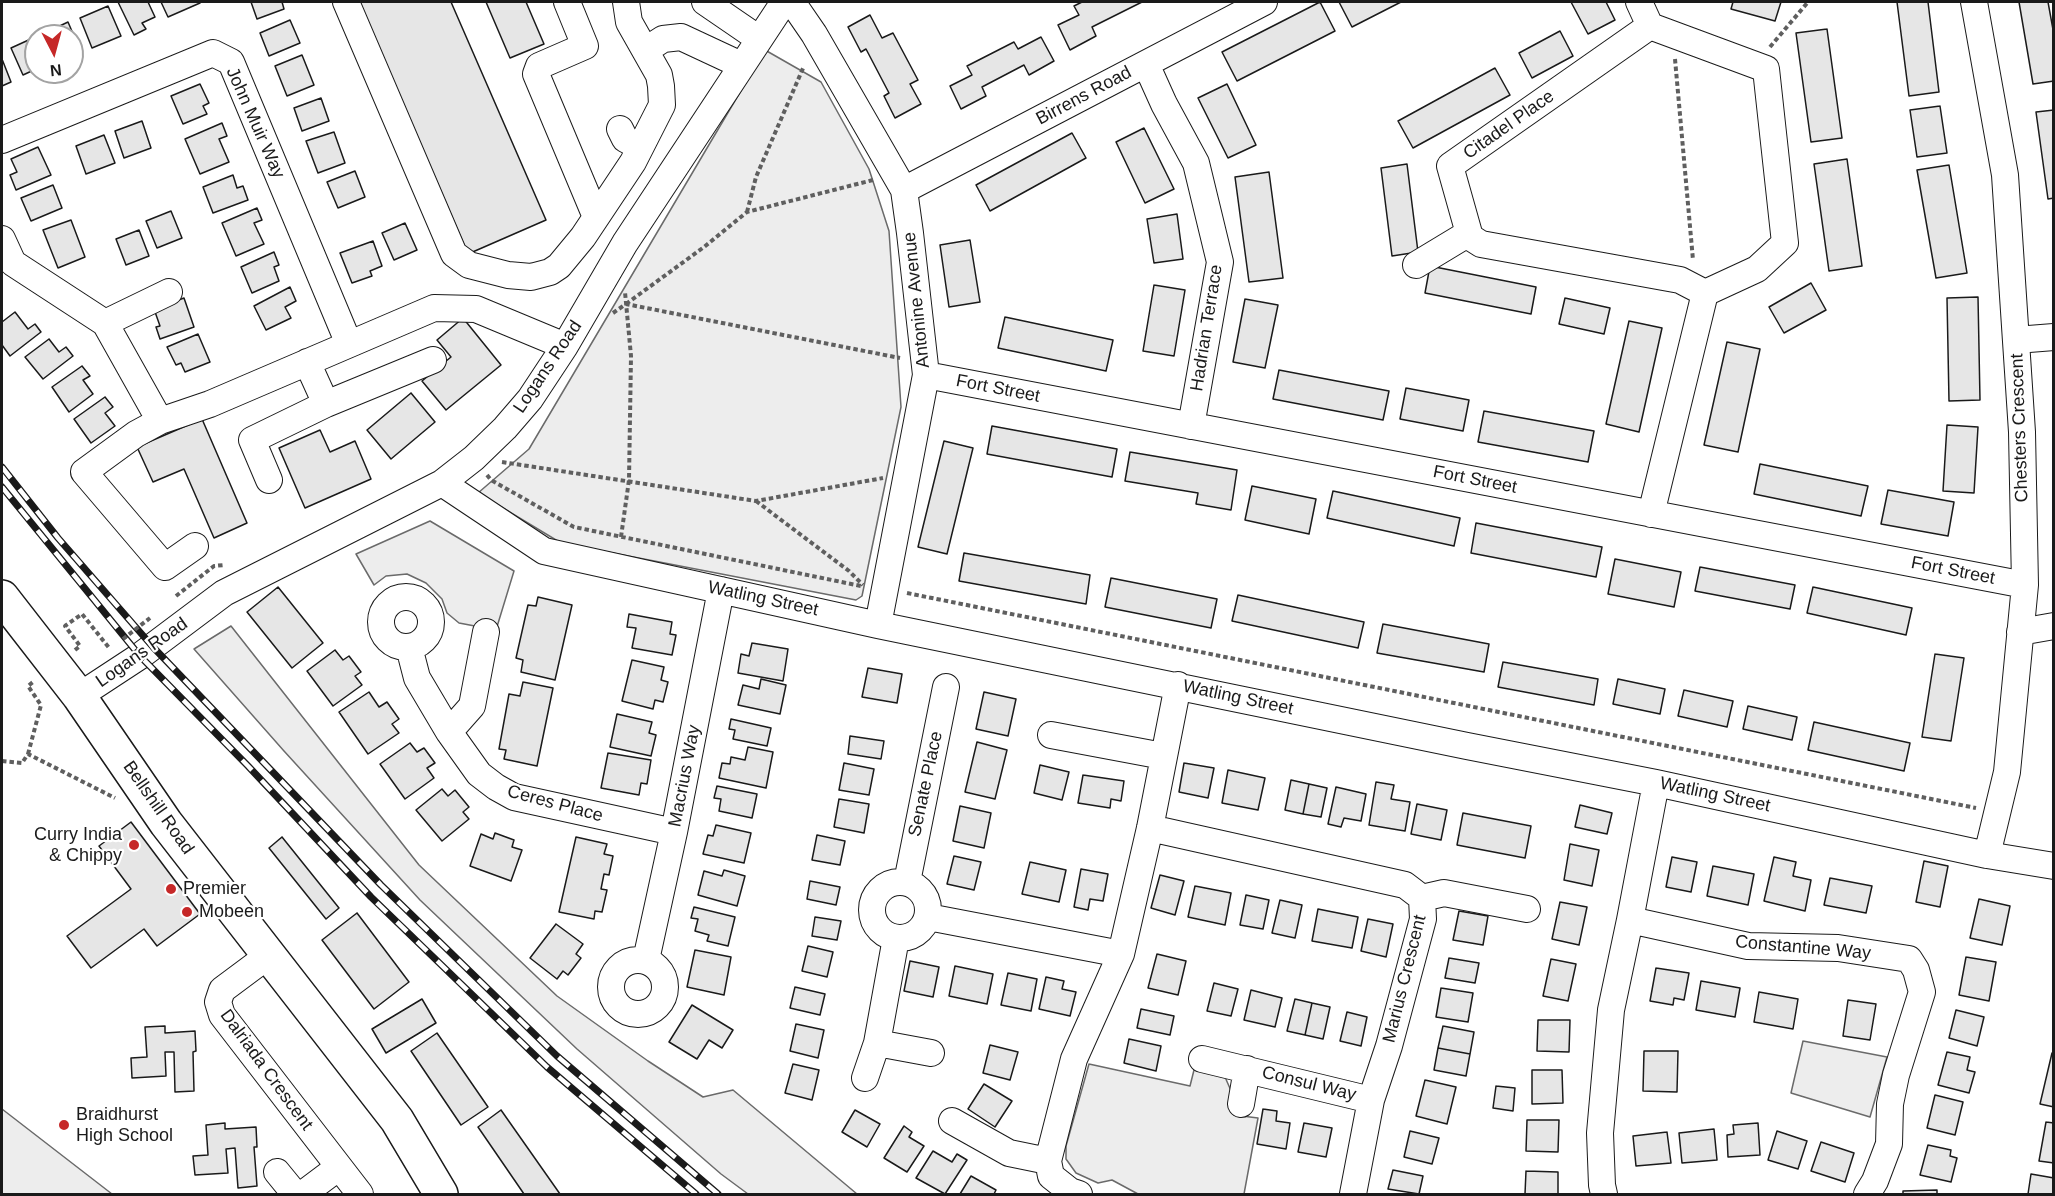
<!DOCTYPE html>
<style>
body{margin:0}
#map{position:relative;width:2055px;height:1196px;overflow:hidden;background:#fff;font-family:Arial,sans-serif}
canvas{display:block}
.frame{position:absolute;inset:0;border:3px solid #1a1a1a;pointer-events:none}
.north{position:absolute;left:24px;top:24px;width:60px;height:60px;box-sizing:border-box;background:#fff;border:2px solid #a3a3a3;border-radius:50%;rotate:174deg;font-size:16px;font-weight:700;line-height:24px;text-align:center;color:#1a1a1a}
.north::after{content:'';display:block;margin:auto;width:21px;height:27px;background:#c62828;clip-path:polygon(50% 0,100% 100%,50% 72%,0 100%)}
</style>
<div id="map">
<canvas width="2055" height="1196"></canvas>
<div class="frame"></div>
<div class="north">N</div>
</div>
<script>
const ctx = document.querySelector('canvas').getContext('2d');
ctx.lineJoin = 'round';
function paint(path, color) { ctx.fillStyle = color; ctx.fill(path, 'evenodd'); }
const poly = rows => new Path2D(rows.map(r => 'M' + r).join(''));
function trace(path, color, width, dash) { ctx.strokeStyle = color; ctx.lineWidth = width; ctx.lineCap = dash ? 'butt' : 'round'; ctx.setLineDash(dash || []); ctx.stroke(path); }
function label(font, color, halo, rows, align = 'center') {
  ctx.font = font + ' Arial,sans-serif'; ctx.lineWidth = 4.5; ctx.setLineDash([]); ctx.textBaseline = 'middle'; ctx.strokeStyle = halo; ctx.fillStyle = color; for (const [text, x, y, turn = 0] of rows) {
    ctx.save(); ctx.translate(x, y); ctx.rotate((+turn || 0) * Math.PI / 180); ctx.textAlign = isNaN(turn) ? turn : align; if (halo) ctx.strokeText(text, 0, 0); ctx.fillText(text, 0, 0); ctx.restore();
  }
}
const built = poly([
 [765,50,821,82,869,169,889,231,901,407,862,596,856,600,561,543,478,493,529,449,765,50],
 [430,521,514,571,496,630,459,623,447,613,442,599,426,583,407,574,386,576,374,585,356,554,430,521],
 [231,626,419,865,557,996,648,1061,703,1097,733,1090,857,1194,748,1194,721,1174,577,1049,420,900,284,751,194,649,231,626],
 [1803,1041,1887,1057,1870,1117,1791,1093,1803,1041],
 [1089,1064,1190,1086,1194,1070,1225,1077,1232,1093,1234,1115,1258,1118,1244,1194,1138,1194,1112,1180,1098,1183,1076,1173,1066,1159,1066,1146,1089,1064],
 [2,1109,112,1194,2,1194,2,1109]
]);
const building = poly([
 [118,2,148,2,155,17,142,23,146,29,134,35,118,2],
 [161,2,200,2,200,3,168,17,161,2],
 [251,2,282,2,284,9,257,19,251,2],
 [359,2,451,2,546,220,468,254,359,2],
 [486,2,526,2,544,44,510,58,486,2],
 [1082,2,1142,2,1092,27,1096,36,1070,50,1058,25,1079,15,1074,6,1082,2],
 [1320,2,1335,31,1237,81,1222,52,1320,2],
 [1339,2,1401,2,1352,27,1339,2],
 [1571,2,1606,2,1615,20,1588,34,1571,2],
 [1733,2,1781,2,1775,21,1731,9,1733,2],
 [1897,2,1928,2,1939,92,1909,96,1897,2],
 [2019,2,2048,2,2054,35,2054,81,2033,84,2019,2],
 [108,6,121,36,92,48,80,18,108,6],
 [870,15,882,38,893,33,918,80,910,84,921,104,895,118,884,96,889,93,866,49,861,52,848,27,870,15],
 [290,20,300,43,269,56,260,33,290,20],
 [68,22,80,50,72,54,72,36,46,36,45,33,68,22],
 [1827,29,1842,138,1811,142,1796,33,1827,29],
 [1560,31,1573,56,1532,78,1519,53,1560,31],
 [1041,37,1054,61,1029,75,1024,65,982,87,986,96,961,109,950,86,972,75,967,66,1014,42,1018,49,1041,37],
 [33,38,36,45,36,69,23,75,11,48,33,38],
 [302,55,314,85,287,96,275,66,302,55],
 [2,59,11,82,2,86,2,59],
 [1495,68,1510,95,1413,148,1398,121,1495,68],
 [200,84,209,103,203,106,207,114,183,124,171,96,200,84],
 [1227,84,1256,145,1228,158,1198,98,1227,84],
 [321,98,329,121,302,131,294,108,321,98],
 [1940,106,1947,153,1917,157,1910,110,1940,106],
 [2054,110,2054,198,2048,199,2036,112,2054,110],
 [142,121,151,148,124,158,115,131,142,121],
 [222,123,227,136,219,139,229,162,200,174,185,139,222,123],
 [1144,128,1174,189,1145,203,1116,142,1144,128],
 [334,132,345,163,318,173,306,141,334,132],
 [1072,133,1086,158,990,211,976,185,1072,133],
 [104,135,115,163,86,174,76,146,104,135],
 [38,147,51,175,16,190,10,175,17,172,11,159,38,147],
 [1847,159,1862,266,1829,271,1814,164,1847,159],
 [1407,164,1418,252,1392,256,1381,168,1407,164],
 [1949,165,1967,273,1936,278,1917,170,1949,165],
 [355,171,365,197,338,208,327,182,355,171],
 [1269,172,1283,278,1249,282,1235,177,1269,172],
 [233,175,237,188,243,186,248,200,213,213,203,187,233,175],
 [53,185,62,208,31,221,21,198,53,185],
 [257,208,262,220,254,223,264,244,236,256,222,223,257,208],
 [171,211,182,238,157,248,146,221,171,211],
 [1177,214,1183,259,1154,263,1147,219,1177,214],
 [71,220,85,257,58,268,43,230,71,220],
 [405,223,417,250,394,260,382,233,405,223],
 [139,230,149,256,126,265,116,239,139,230],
 [970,240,980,302,949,307,940,245,970,240],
 [373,241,382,266,370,271,372,276,352,283,340,253,373,241],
 [274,252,279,265,274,267,279,281,252,293,241,267,274,252],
 [1430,266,1536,287,1531,314,1425,293,1430,266],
 [1811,283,1826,310,1784,333,1769,307,1811,283],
 [1154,285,1185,290,1174,356,1143,351,1154,285],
 [290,287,296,301,285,307,291,318,266,330,254,306,290,287],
 [1978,297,1980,400,1949,401,1947,298,1978,297],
 [184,298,194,327,160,339,156,327,160,326,154,309,184,298],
 [1565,298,1610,308,1604,334,1559,324,1565,298],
 [1245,299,1278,305,1265,368,1233,362,1245,299],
 [15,312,28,329,35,324,41,332,10,356,2,345,2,322,15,312],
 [1005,317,1113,340,1106,371,998,348,1005,317],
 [463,318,501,365,446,410,422,381,451,357,437,340,463,318],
 [1629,321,1662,328,1639,432,1606,424,1629,321],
 [198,334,210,362,185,372,181,363,176,365,167,347,198,334],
 [49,339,59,352,66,347,73,356,43,379,25,357,49,339],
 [1727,342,1760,349,1738,452,1704,445,1727,342],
 [82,366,90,376,83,380,93,394,69,412,52,387,82,366],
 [1279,370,1389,391,1383,420,1273,399,1279,370],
 [1406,388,1469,400,1463,431,1400,419,1406,388],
 [411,393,435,422,391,459,367,430,411,393],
 [105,397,113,407,105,413,115,426,91,443,74,419,105,397],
 [1484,411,1594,431,1588,462,1478,442,1484,411],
 [202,419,247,523,214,538,184,469,153,482,137,447,202,419],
 [1947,425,1978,427,1974,493,1943,491,1947,425],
 [992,426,1117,449,1112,477,987,454,992,426],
 [320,430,330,452,355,441,371,479,305,508,279,448,320,430],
 [944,441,973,448,947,554,918,547,944,441],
 [1130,452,1237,470,1231,510,1196,504,1198,493,1125,481,1130,452],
 [1760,464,1868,486,1861,516,1754,494,1760,464],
 [1252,486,1316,499,1309,534,1245,520,1252,486],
 [1888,490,1954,502,1948,536,1881,524,1888,490],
 [1333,491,1460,518,1454,546,1327,518,1333,491],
 [1476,523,1602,547,1596,577,1471,553,1476,523],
 [964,553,1090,575,1086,604,959,581,964,553],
 [1615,559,1681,572,1674,607,1608,594,1615,559],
 [1700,567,1795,585,1790,609,1695,591,1700,567],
 [1111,578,1217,599,1211,628,1105,607,1111,578],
 [278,587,323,643,292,668,247,612,278,587],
 [1813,587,1912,608,1906,635,1807,613,1813,587],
 [1238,595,1364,622,1358,648,1232,621,1238,595],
 [538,597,572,605,555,680,521,672,523,660,516,658,528,605,536,606,538,597],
 [629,614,672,622,670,634,676,635,672,655,632,648,636,628,627,627,629,614],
 [1383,624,1489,644,1484,672,1377,653,1383,624],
 [752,643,788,649,783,681,738,673,741,654,749,656,752,643],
 [335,650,343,660,349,656,361,672,355,676,362,685,333,706,307,671,335,650],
 [1935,654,1964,658,1951,741,1922,737,1935,654],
 [632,660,664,667,661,680,668,682,663,702,655,700,653,709,622,701,632,660],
 [1503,662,1598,679,1594,705,1498,687,1503,662],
 [868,668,902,674,897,703,862,697,868,668],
 [761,679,786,685,780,714,738,705,743,685,759,689,761,679],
 [1618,679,1665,689,1660,714,1613,704,1618,679],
 [523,682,553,688,537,766,504,759,506,750,499,749,509,694,520,696,523,682],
 [1684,690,1733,701,1727,727,1678,716,1684,690],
 [369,692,379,707,387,702,399,719,392,724,399,733,368,754,339,712,369,692],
 [984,692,1016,699,1008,736,976,729,984,692],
 [1748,706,1797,717,1792,740,1743,729,1748,706],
 [617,714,652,722,649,733,656,735,651,756,610,747,617,714],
 [731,719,771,728,767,746,733,739,735,730,729,729,731,719],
 [1814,722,1910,743,1904,771,1808,750,1814,722],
 [850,736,884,741,881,759,848,754,850,736],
 [977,742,1007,750,995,799,965,792,977,742],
 [410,743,417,752,424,748,435,763,427,768,434,778,405,799,380,764,410,743],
 [748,747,773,752,766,788,719,778,722,763,730,764,731,757,745,760,748,747],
 [608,753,651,760,647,784,641,783,639,795,601,788,608,753],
 [844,763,874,769,869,795,839,790,844,763],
 [1184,763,1214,768,1208,798,1179,792,1184,763],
 [1040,765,1069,772,1062,800,1034,793,1040,765],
 [1228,770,1265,778,1258,810,1222,803,1228,770],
 [1083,775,1124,781,1121,801,1111,799,1110,808,1078,803,1083,775],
 [1291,780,1309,784,1303,814,1285,810,1291,780],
 [1376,782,1394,785,1391,799,1410,802,1405,831,1369,825,1376,782],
 [1309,784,1327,788,1321,817,1303,814,1309,784],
 [717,786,757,794,752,818,719,811,721,799,714,798,717,786],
 [1336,787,1366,794,1361,821,1344,818,1341,827,1328,824,1336,787],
 [442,789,448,796,455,790,469,807,463,812,469,819,442,841,416,810,442,789],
 [839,799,869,804,864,833,834,827,839,799],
 [1417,804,1447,810,1441,840,1411,834,1417,804],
 [1580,805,1612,813,1607,834,1575,827,1580,805],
 [960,806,991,813,984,848,953,841,960,806],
 [1463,813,1531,826,1525,858,1457,845,1463,813],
 [131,822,200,914,157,946,144,929,91,968,67,936,131,889,99,846,131,822],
 [716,825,751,833,744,863,703,854,708,835,713,836,716,825],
 [495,833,514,840,512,847,522,850,511,881,470,866,481,834,493,839,495,833],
 [817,835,845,841,840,865,812,860,817,835],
 [282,837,339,908,326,919,269,848,282,837],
 [576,837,607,844,604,854,613,856,609,875,604,874,601,889,607,890,602,912,595,911,594,919,559,912,576,837],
 [1570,844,1599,850,1592,886,1564,880,1570,844],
 [954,856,981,862,974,890,947,884,954,856],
 [1672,857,1697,862,1691,892,1666,887,1672,857],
 [1774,857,1796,862,1793,876,1811,880,1805,911,1764,901,1774,857],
 [1924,861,1948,866,1940,907,1916,902,1924,861],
 [1030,862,1066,870,1059,902,1022,894,1030,862],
 [1713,866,1754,874,1748,905,1707,896,1713,866],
 [1081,869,1108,874,1103,901,1090,899,1088,910,1074,907,1081,869],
 [724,870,745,876,737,906,698,895,704,871,722,876,724,870],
 [1160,875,1184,881,1175,915,1151,908,1160,875],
 [1830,878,1872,886,1866,913,1824,905,1830,878],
 [810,881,840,887,836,905,807,899,810,881],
 [1195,886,1231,893,1225,925,1188,917,1195,886],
 [1246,895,1269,900,1263,929,1240,925,1246,895],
 [1979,899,2010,906,2002,945,1970,938,1979,899],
 [1280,900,1302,905,1295,938,1272,933,1280,900],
 [1560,902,1587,907,1579,945,1552,939,1560,902],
 [694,907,735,917,728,946,707,941,709,935,695,931,698,919,691,918,694,907],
 [1318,909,1358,917,1352,948,1312,941,1318,909],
 [1459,911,1488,916,1483,945,1453,940,1459,911],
 [357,913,409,982,374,1009,322,940,357,913],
 [815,917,841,921,837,940,812,936,815,917],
 [1368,919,1393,924,1386,957,1361,951,1368,919],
 [556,924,583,944,576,954,581,958,568,975,563,971,557,979,530,958,556,924],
 [808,946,833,952,827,977,802,971,808,946],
 [695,950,731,957,724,995,687,987,695,950],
 [1157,954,1186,961,1178,995,1148,988,1157,954],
 [1966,957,1996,962,1989,1001,1959,995,1966,957],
 [1449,958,1479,963,1475,983,1445,978,1449,958],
 [1551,959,1576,964,1568,1001,1543,996,1551,959],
 [910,961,939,967,933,997,904,991,910,961],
 [955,966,993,974,987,1004,949,996,955,966],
 [1656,968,1689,973,1684,1000,1674,998,1673,1005,1650,1001,1656,968],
 [1008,973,1037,979,1031,1011,1001,1005,1008,973],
 [1046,977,1064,981,1062,989,1076,992,1070,1016,1039,1009,1046,977],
 [1701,981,1740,988,1735,1017,1696,1010,1701,981],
 [1214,983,1238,989,1231,1016,1207,1011,1214,983],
 [795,987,825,994,820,1015,790,1008,795,987],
 [1441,988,1473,993,1468,1022,1436,1017,1441,988],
 [1251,990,1282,998,1275,1027,1244,1020,1251,990],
 [1759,992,1798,999,1793,1029,1754,1022,1759,992],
 [422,999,436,1023,386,1053,372,1029,422,999],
 [1295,999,1312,1003,1305,1035,1287,1031,1295,999],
 [1848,1000,1876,1004,1870,1040,1843,1036,1848,1000],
 [1312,1003,1330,1007,1323,1039,1305,1035,1312,1003],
 [692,1005,733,1030,722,1048,709,1040,697,1059,669,1042,692,1005],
 [1141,1009,1174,1016,1170,1035,1137,1028,1141,1009],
 [1956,1010,1984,1017,1977,1046,1949,1038,1956,1010],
 [1347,1012,1367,1017,1361,1046,1340,1041,1347,1012],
 [1538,1020,1570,1020,1569,1052,1537,1051,1538,1020],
 [796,1024,824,1030,818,1058,790,1051,796,1024],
 [165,1026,165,1033,195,1031,196,1051,193,1052,194,1091,175,1092,174,1052,165,1052,166,1076,132,1078,131,1058,147,1057,145,1027,165,1026],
 [1443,1026,1474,1032,1470,1054,1438,1048,1443,1026],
 [437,1033,488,1107,461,1125,411,1051,437,1033],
 [1129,1039,1161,1046,1156,1071,1124,1063,1129,1039],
 [990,1045,1018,1052,1010,1080,983,1073,990,1045],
 [1438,1048,1470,1054,1466,1076,1434,1070,1438,1048],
 [1644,1051,1678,1051,1677,1092,1643,1091,1644,1051],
 [1947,1052,1970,1057,1967,1070,1975,1072,1969,1093,1938,1085,1947,1052],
 [2052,1053,2054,1054,2054,1107,2040,1104,2052,1053],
 [793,1064,819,1070,812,1100,785,1093,793,1064],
 [1532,1070,1562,1070,1563,1103,1532,1104,1532,1070],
 [1425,1080,1456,1087,1447,1124,1416,1116,1425,1080],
 [984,1084,1012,1101,995,1127,968,1109,984,1084],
 [1496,1086,1515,1088,1513,1111,1493,1108,1496,1086],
 [1935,1095,1963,1102,1955,1135,1927,1128,1935,1095],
 [1263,1109,1277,1111,1276,1121,1290,1123,1286,1149,1257,1144,1263,1109],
 [501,1110,560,1194,524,1194,478,1127,501,1110],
 [855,1110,880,1124,867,1147,842,1132,855,1110],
 [1527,1120,1559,1120,1558,1152,1526,1151,1527,1120],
 [2046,1122,2054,1123,2054,1163,2039,1161,2046,1122],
 [225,1123,225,1129,256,1127,257,1147,254,1147,257,1186,238,1188,235,1148,226,1149,228,1173,195,1175,193,1156,208,1155,206,1125,225,1123],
 [1304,1123,1332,1128,1326,1157,1298,1152,1304,1123],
 [1758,1123,1760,1155,1728,1157,1727,1135,1734,1134,1733,1125,1758,1123],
 [904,1126,912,1132,909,1137,924,1146,907,1172,884,1158,904,1126],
 [1714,1129,1717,1160,1682,1163,1679,1133,1714,1129],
 [1410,1131,1439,1138,1432,1164,1404,1157,1410,1131],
 [1777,1131,1807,1141,1798,1169,1768,1160,1777,1131],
 [1667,1132,1671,1163,1636,1166,1633,1136,1667,1132],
 [1821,1142,1854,1153,1845,1182,1811,1171,1821,1142],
 [1928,1145,1951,1150,1950,1156,1957,1158,1951,1182,1920,1175,1928,1145],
 [933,1151,952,1162,957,1154,967,1160,945,1194,916,1178,933,1151],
 [1393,1170,1423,1176,1419,1194,1388,1189,1393,1170],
 [1526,1171,1558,1172,1558,1194,1525,1194,1526,1171],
 [2031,1174,2054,1178,2054,1194,2028,1194,2031,1174],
 [971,1176,996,1190,994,1194,960,1194,971,1176],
 [1937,1190,1937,1194,1903,1194,1903,1191,1937,1190]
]);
const path = poly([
 [1770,47,1808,2],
 [1675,59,1693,260],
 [747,212,756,177,804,66],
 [626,304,704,247,747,212,873,180],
 [613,313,626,304,900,358],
 [502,462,756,501,883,478],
 [487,475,491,480,574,527,861,586],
 [756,501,849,571,863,585],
 [621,537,629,480,631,356,625,292],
 [907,593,1976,808],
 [176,596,214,566,224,565],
 [75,650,80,646,65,626,82,614,110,649],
 [28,754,41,705,28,686,33,682],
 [2,761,22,763,28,754,115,798]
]);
const minor = poly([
 [346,2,454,254,469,265,508,275,531,277,550,272,559,266,583,237,633,162,662,105,661,86,659,75,629,22,626,2],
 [567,2,585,46,539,66,536,74,596,217],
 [705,2,759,39],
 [792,2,814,34,904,190,910,233,926,375,878,625],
 [1639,2,1650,26,1766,69,1785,243,1757,269,1705,293,1651,514],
 [1974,2,2005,175,2022,432,2025,585,2007,772,1987,855],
 [1650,26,1450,166,1470,237,1481,244,1680,280,1705,293],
 [646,50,663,39,681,37,741,65],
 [1146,64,1164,104,1196,163,1220,262,1191,426],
 [620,129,625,139,640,147],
 [2,140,213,53,231,62,349,344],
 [904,190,1264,2],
 [2,239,13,263,105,323,160,421],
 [1416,265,1469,233],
 [105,323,169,292],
 [2016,340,2054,337],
 [307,362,326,404,433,360],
 [926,375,2025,585],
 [269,480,252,440,326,404],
 [442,483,544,551,878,625,1467,746,1656,783,1987,855,2054,866],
 [195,546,165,567,84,472,136,434,160,421,210,404,434,308,476,309,565,346],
 '381 622a25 25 0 1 1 50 0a25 25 0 1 1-50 0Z',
 [2020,632,2054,626],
 [409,647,417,678,449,732,479,774,496,787,514,797,674,832],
 [79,696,140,656,224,593,442,483,474,458,505,428,530,399,565,346,625,243,784,2],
 [449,732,472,706,486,632],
 [1051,735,1163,756],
 [1150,828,1405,885,1422,898,1423,919,1389,1046,1371,1100,1353,1194],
 '872 910a28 28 0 1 1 56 0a28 28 0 1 1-56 0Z',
 [907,882,946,687],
 [1422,898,1444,893,1527,909],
 [928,917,1121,954],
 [1630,920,1748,946,1838,948,1909,959,1916,970,1922,992,1896,1075,1890,1104,1889,1144,1875,1181,1867,1194],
 [269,955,222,990,218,1002,222,1015,360,1194],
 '611 987a27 27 0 1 1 54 0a27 27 0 1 1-54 0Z',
 [646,960,674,832,721,590],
 [877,1043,931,1053],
 [1202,1059,1371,1100],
 [865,1078,877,1043,896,938],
 [1241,1104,1247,1069],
 [952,1121,1009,1153,1048,1161],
 [277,1172,295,1194],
 [303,1194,339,1167],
 [1079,1194,1070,1191,1051,1176,1048,1161,1074,1059,1121,954,1150,828,1178,685],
 [1604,1194,1602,1185,1600,1133,1611,1010,1630,920,1656,783]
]);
const major = poly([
 [2,597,79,696,166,823,397,1120,441,1194]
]);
const rail = poly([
 [2,467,58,538,153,647,381,885,557,1056,718,1194],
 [2,487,140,656,248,766,371,897,547,1067,696,1194]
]);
const pathBridge = poly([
 [123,639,150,618]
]);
const markers = [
 [134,845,6,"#c62828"],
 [171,889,6,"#c62828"],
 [187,912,6,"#c62828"],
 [64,1125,6,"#c62828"]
];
const streetNames = [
 ["Birrens Road",1084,96,-28],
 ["John Muir Way",255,123,66],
 ["Citadel Place",1509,125,-35],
 ["Antonine Avenue",917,300,-96],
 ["Hadrian Terrace",1207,328,-81],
 ["Logans Road",548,367,-56],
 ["Fort Street",998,389,11],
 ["Chesters Crescent",2020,428,-92],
 ["Fort Street",1475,480,11],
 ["Fort Street",1953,571,11],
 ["Watling Street",763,599,12],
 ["Logans Road",142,653,-35],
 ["Watling Street",1238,698,12],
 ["Macrius Way",685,776,-79],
 ["Senate Place",926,784,-78],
 ["Watling Street",1715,795,12],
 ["Ceres Place",555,804,15],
 ["Bellshill Road",158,808,55],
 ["Constantine Way",1803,948,5],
 ["Marius Crescent",1405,979,-76],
 ["Dalriada Crescent",266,1070,54],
 ["Consul Way",1309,1084,14]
];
const poiNames = [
 ["Curry India",122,835,"right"],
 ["& Chippy",122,856,"right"],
 ["Premier",183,889],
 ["Mobeen",199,912],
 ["Braidhurst",76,1115],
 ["High School",76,1136]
];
paint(built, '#ededed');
trace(built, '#6a6a6a', 1.5);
paint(building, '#e6e6e6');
trace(building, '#1a1a1a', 1.5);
trace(minor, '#1a1a1a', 28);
trace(major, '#1a1a1a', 36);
trace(path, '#5f5f5f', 4, [4.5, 3]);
trace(minor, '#fff', 26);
trace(major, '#fff', 33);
trace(rail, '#1a1a1a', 7);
trace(rail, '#fff', 4.5, [14]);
trace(pathBridge, '#5f5f5f', 4, [4.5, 3]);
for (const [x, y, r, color] of markers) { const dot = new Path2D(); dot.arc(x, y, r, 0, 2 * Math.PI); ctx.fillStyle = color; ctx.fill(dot); trace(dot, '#fff', 2); }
label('18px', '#1a1a1a', '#fff', streetNames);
label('18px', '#1a1a1a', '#fff', poiNames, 'left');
</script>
